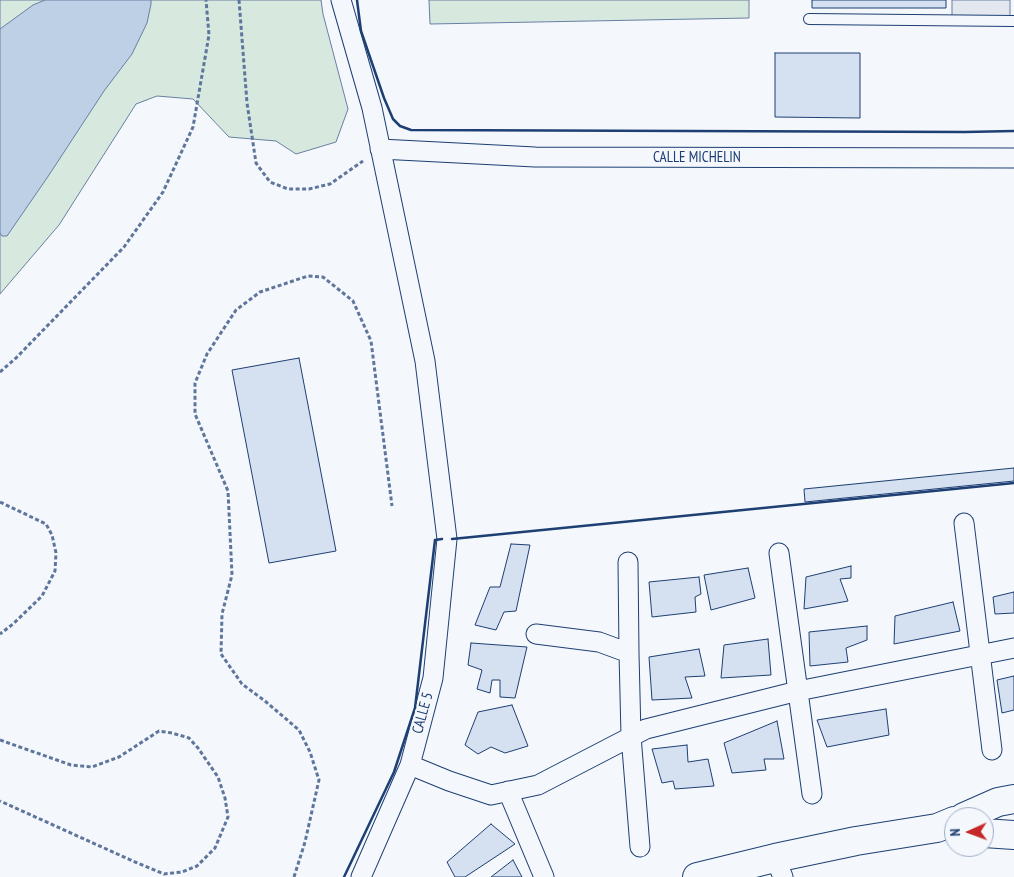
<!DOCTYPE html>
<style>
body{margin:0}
#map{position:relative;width:1014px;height:877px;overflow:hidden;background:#f4f7fb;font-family:"PT Sans Narrow",sans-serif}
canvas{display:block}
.north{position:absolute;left:944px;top:807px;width:50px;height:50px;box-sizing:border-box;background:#f4f7fb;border:1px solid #9eadc5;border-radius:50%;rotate:268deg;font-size:14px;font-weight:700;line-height:20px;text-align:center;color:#1d3f73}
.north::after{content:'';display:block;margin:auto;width:18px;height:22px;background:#c62828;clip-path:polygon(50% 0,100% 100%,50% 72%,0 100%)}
</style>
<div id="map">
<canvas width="1014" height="877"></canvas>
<div class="north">N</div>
</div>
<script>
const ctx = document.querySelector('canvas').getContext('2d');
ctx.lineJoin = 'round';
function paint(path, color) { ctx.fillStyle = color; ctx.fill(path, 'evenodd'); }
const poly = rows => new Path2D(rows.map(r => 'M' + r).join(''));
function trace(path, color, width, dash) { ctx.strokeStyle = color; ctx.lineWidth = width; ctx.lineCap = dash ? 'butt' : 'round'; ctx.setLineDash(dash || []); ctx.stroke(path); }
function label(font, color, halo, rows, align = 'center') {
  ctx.font = font + ' "PT Sans Narrow",sans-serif'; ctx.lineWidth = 4; ctx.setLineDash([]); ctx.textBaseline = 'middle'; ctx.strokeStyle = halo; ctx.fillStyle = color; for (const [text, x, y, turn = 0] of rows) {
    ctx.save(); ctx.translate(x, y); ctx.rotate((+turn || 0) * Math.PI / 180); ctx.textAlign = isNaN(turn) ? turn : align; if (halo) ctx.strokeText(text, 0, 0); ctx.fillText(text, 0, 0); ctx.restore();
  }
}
const green = poly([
 [0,0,321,0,323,14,348,109,336,142,296,154,276,141,229,137,193,99,157,96,136,104,59,225,0,294,0,0],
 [429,0,749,0,749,18,430,24,429,0]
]);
const parking = poly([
 [952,0,1010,0,1010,16,952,16,952,0]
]);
const water = poly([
 [45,0,151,0,151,4,147,23,132,54,104,91,49,175,7,236,2,236,0,233,0,29,33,5,45,0]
]);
const building = poly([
 [812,0,946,0,946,8,812,8,812,0],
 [775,53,860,53,860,118,775,117,775,53],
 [299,358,336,551,269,563,232,370,299,358],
 [1014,468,1014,481,805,502,804,489,1014,468],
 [511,544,530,545,516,611,504,612,496,630,475,625,490,587,500,587,511,544],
 [851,566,851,578,840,579,848,601,804,609,806,577,851,566],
 [748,568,755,598,711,610,704,575,748,568],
 [699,577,701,594,695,597,696,612,652,617,649,582,699,577],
 [1014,592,1014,613,995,614,993,597,1014,592],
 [953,602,960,631,894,644,895,616,953,602],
 [867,626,867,640,846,648,848,662,810,666,809,632,867,626],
 [768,639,771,675,721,678,724,645,768,639],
 [471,643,527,647,515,698,500,697,500,680,492,680,490,693,477,689,482,670,468,665,471,643],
 [699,649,705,676,685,677,692,698,652,700,649,657,699,649],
 [1014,676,1014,710,1002,713,997,680,1014,676],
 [512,705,528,746,505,753,491,747,478,754,465,745,478,712,512,705],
 [886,709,889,735,827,747,817,720,886,709],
 [777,721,784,759,764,759,766,770,732,773,724,743,777,721],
 [687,745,688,762,708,759,714,786,675,789,673,781,662,783,652,749,687,745],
 [491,824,515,844,465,877,455,877,447,862,491,824],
 [513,860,522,877,491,877,513,860]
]);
const path = poly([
 [239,0,247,103,256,163,270,182,288,189,309,189,330,184,363,161],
 [0,372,16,358,124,247,163,192,193,127,209,35,206,0],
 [0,502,46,524,52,535,56,553,55,571,42,596,13,624,0,634],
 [0,740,71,765,92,767,119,757,159,731,172,733,189,738,198,748,218,777,225,798,228,817,215,848,197,866,182,872,164,874,135,862,0,801],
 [294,877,305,842,319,780,310,752,299,730,265,701,242,684,221,654,222,614,232,575,228,491,195,414,195,383,207,354,236,310,260,292,308,276,323,277,353,301,371,341,392,506]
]);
const lane = poly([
 [809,19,1014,21]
]);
const street = poly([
 [341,0,372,108,425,361,447,539,433,678,410,765,361,877],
 [380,149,535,157,1014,158],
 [964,523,992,750],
 [779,553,812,794],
 [628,562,629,653,631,736,640,847],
 [536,634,599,642,629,653],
 [410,765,449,781,491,795,538,785,646,729,798,691,1014,648],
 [508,791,544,877],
 [775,858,783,877]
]);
const secondary = poly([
 [964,817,998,802,1014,799],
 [984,833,1014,835],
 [697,877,775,858,856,841,937,828,954,821]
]);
const wall = poly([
 [357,0,361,31,384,98,393,119,400,126,411,130,965,132,1014,131],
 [452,539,1014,483],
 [344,877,394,772,415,708,435,540,442,539]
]);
const streetNames = [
 ["CALLE MICHELIN",697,158],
 ["CALLE 5",423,713,-75]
];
paint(green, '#d7e8df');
trace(green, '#687fa3', 1);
paint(parking, '#e3e8f0');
trace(parking, '#687fa3', 1);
paint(water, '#bed0e5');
trace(water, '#687fa3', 1);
paint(building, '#d5e0f0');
trace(building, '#1d3f73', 1);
trace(lane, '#1d3f73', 12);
trace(street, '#1d3f73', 21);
trace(secondary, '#1d3f73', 30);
trace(path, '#5e769c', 3, [4, 2.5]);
trace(lane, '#f4f7fb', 10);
trace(street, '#f4f7fb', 19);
trace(secondary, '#f4f7fb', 28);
trace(wall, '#1d3f73', 2.5);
label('15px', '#1d3f73', '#f4f7fb', streetNames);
</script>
